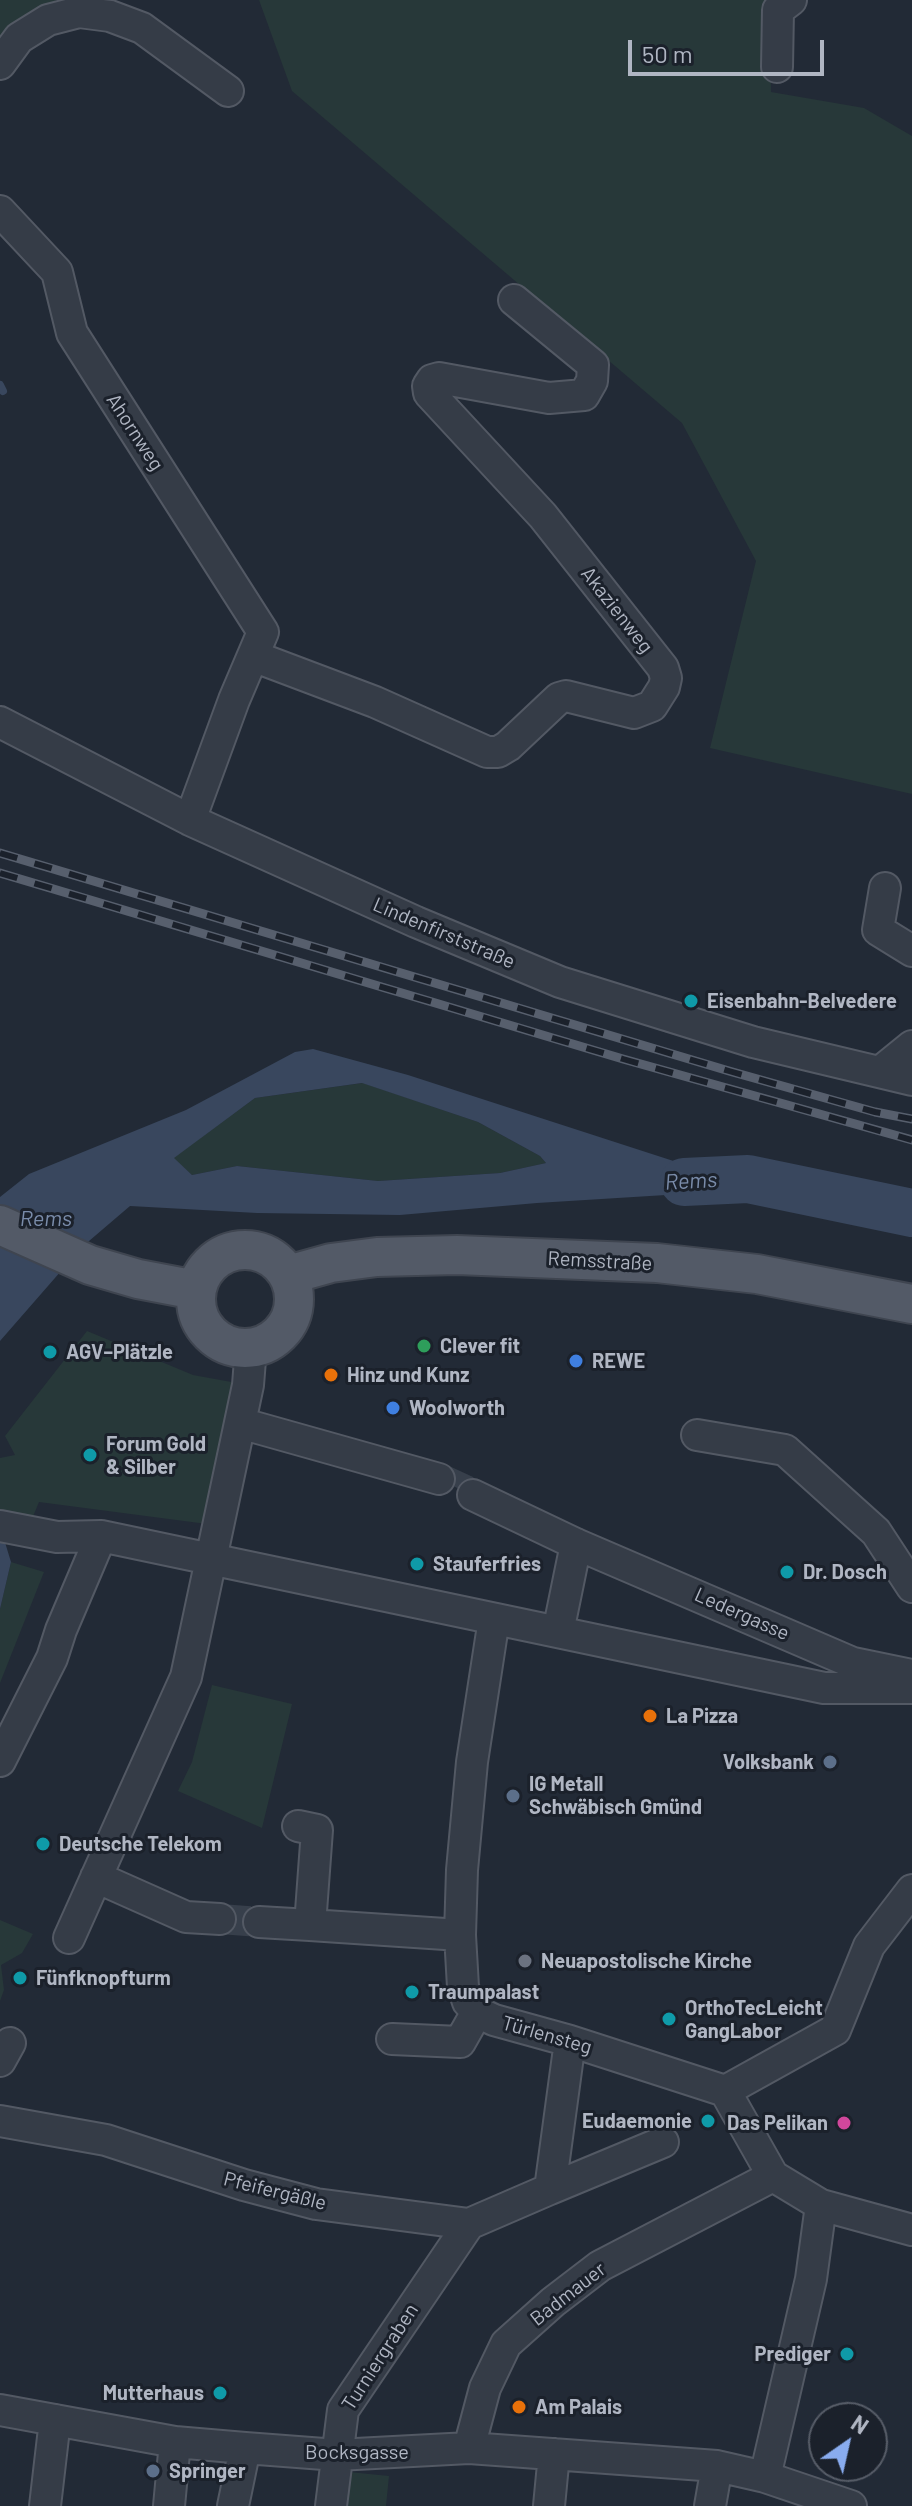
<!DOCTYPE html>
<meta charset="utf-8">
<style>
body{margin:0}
#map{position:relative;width:912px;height:2506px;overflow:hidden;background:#222a36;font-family:Barlow,sans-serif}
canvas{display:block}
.north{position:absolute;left:808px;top:2402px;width:80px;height:80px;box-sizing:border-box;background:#1b212b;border:2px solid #575d68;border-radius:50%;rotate:34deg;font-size:22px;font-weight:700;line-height:32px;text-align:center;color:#b0b6c3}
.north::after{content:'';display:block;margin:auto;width:28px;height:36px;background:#89acef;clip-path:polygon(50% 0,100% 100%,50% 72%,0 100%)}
.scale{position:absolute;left:628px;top:40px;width:196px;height:36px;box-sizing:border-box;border:4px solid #b0b6c3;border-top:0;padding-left:10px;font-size:24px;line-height:28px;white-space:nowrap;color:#b0b6c3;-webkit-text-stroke:6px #1b212b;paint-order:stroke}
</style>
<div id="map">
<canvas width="912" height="2506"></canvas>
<div class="north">N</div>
<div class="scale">50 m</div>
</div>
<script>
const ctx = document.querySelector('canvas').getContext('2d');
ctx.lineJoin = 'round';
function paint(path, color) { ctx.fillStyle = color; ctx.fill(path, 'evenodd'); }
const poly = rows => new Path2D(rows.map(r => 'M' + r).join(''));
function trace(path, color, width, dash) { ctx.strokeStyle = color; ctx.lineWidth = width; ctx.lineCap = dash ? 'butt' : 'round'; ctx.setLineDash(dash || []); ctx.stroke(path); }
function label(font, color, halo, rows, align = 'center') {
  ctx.font = font + ' Barlow,sans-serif'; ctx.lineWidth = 6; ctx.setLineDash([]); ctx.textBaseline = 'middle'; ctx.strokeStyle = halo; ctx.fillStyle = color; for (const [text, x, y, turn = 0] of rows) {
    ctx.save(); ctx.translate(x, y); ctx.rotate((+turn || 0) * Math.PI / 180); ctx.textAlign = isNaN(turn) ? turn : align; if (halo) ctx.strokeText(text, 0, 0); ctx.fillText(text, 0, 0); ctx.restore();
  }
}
const green = poly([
 [0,0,56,0,0,77],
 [259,0,769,0,771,92,864,108,912,136,912,794,710,748,756,561,682,423,292,91],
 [363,1083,478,1122,540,1156,546,1163,500,1173,378,1181,237,1166,192,1175,173,1158,255,1098],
 [87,1331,193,1375,248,1385,207,1524,39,1502,27,1531,0,1543,0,1458,15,1455,5,1436],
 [11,1562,44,1572,0,1683,0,1609],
 [212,1685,292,1704,262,1828,178,1791,192,1762],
 [0,1920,33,1934,22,1953,1,1965,4,1990,0,2001],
 [349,2472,389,2476,386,2506,346,2506]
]);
const water = poly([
 [313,1049,408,1075,692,1167,748,1179,682,1194,537,1203,400,1215,257,1213,130,1206,82,1247,0,1341,0,1197,29,1174,186,1110,295,1052],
 [362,1083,478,1122,540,1156,546,1163,500,1173,378,1181,237,1166,192,1175,174,1158,255,1098],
 [0,1526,11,1562,0,1609]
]);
const stream = poly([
 [0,385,3,391]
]);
const river = poly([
 [684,1182,748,1179,912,1213]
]);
const minorTunnel = poly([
 [453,1486,460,1471],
 [220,1919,259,1922]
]);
const minor = poly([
 [0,64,19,38,48,20,79,12,110,16,142,28,228,91],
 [777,67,778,10,791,0],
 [0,211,57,272,72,333,263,632,234,700,190,820],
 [253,656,375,702,487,752,498,752,508,746,559,698,566,696,634,713,652,706,664,687,666,678,663,668,543,516,429,393,428,386,432,380,439,378,549,398,584,395,592,381,593,365,514,300],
 [0,722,190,820,416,922,560,982,753,1042,912,1080],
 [885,888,878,930,912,951],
 [880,1072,912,1046],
 [240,1423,439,1479],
 [697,1435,785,1450,876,1532,912,1587],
 [473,1495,576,1544,853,1663,912,1675],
 [0,1526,57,1537,101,1536,824,1688,912,1688],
 [494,1619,472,1762,462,1870,460,1935,463,1987,468,2002,477,2012,494,2020,570,2041,725,2091,835,2030,869,1946,912,1890],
 [558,1632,576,1544],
 [0,1761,52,1658,61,1630,101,1536],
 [298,1826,317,1830,310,1925,460,1935],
 [96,1877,186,1917,220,1919],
 [259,1922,310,1925],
 [69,1938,186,1677,248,1385,251,1347],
 [392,2039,460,2042,477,2012],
 [0,2061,10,2043],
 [725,2091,773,2176,821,2205,912,2230],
 [0,2121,106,2140,244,2185,316,2204,469,2224,550,2189,570,2041],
 [550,2189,663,2142],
 [0,2410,175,2442,245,2448,337,2455,469,2448,717,2466,765,2477,851,2506],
 [469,2448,485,2388,506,2344,553,2302,600,2266,773,2176],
 [765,2477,811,2279,821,2205],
 [45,2506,55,2420],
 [169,2506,175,2442],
 [233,2506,245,2448],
 [331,2506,343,2410,469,2224],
 [549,2506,554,2454],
 [710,2506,717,2466]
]);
const major = poly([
 [0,1225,90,1265,138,1279,196,1290],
 '196 1299a49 49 0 1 1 98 0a49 49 0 1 1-98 0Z',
 [288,1275,331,1263,377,1257,457,1255,657,1263,757,1274,912,1304]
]);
const rail = poly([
 [0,853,729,1071,875,1112,912,1119],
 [0,873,623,1059,912,1140]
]);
const markers = [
 [691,1001,8,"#0f9aa8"],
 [424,1346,8,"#2e9e5b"],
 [50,1352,8,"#0f9aa8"],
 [576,1361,8,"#3f7fe0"],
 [331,1375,8,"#e8710a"],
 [393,1408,8,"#3f7fe0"],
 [90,1455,8,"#0f9aa8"],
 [417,1564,8,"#0f9aa8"],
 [787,1572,8,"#0f9aa8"],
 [650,1716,8,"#e8710a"],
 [830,1762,8,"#5c6f8a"],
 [513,1796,8,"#5c6f8a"],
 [43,1844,8,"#0f9aa8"],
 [525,1961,8,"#6b7280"],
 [20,1978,8,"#0f9aa8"],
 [412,1992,8,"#0f9aa8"],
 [669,2019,8,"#0f9aa8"],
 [708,2121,8,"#0f9aa8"],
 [844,2123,8,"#d1479c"],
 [847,2354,8,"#0f9aa8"],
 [220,2393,8,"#0f9aa8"],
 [519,2407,8,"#e8710a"],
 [153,2471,8,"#5c6f8a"]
];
const streetNames = [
 ["Ahornweg",135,432,57],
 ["Akazienweg",617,610,52],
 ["Lindenfirststraße",444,933,23],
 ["Remsstraße",600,1261,3],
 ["Ledergasse",742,1614,24],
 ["Türlensteg",547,2035,16],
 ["Pfeifergäßle",275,2191,14],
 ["Badmauer",568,2294,-38],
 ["Turniergraben",380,2357,-57],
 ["Bocksgasse",357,2452]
];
const poiNames = [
 ["Eisenbahn-Belvedere",707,1001],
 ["Clever fit",440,1346],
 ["AGV–Plätzle",66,1352],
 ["REWE",592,1361],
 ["Hinz und Kunz",347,1375],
 ["Woolworth",409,1408],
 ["Forum Gold",106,1444],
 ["& Silber",106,1467],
 ["Stauferfries",433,1564],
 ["Dr. Dosch",803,1572],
 ["La Pizza",666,1716],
 ["Volksbank",814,1762,"right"],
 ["IG Metall",529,1784],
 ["Schwäbisch Gmünd",529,1807],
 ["Deutsche Telekom",59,1844],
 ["Neuapostolische Kirche",541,1961],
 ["Fünfknopfturm",36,1978],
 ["Traumpalast",428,1992],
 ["OrthoTecLeicht",685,2008],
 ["GangLabor",685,2031],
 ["Eudaemonie",692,2121,"right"],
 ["Das Pelikan",828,2123,"right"],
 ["Prediger",831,2354,"right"],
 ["Mutterhaus",204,2393,"right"],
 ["Am Palais",535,2407],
 ["Springer",169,2471]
];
const waterNames = [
 ["Rems",691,1181,-3],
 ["Rems",46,1219]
];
paint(green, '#273839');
paint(water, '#39475e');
trace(stream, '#39475e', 8);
trace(river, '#39475e', 48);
trace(minorTunnel, '#373f4b', 30, [30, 15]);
trace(minor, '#535964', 34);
trace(major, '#3f4550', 42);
trace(minor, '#353c47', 30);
trace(major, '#535a67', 38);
trace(rail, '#575f6d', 9);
trace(rail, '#1b212b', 6, [18]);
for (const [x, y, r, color] of markers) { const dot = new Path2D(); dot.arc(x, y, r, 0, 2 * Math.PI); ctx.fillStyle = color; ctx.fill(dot); trace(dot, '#1b212b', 3); }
label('20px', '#b0b6c3', '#1b212b', streetNames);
label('bold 20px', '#b0b6c3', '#1b212b', poiNames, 'left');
label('italic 22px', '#7a8caa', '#1b212b', waterNames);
</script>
